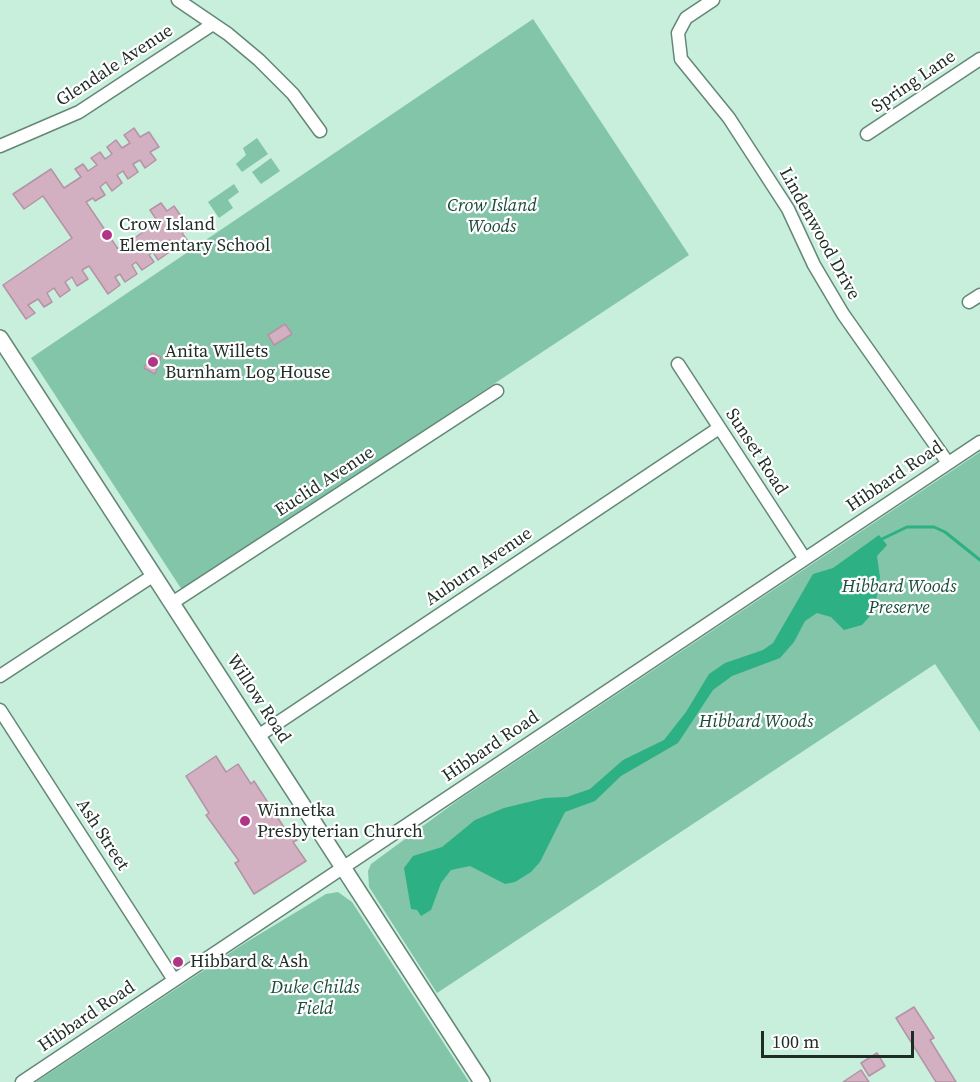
<!DOCTYPE html>
<style>
body{margin:0}
#map{position:relative;width:980px;height:1082px;overflow:hidden;background:#c8eedc;font-family:"Source Serif 4",serif}
canvas{display:block}
.scale{position:absolute;left:761px;top:1031px;width:153px;height:27px;box-sizing:border-box;border:3px solid #1e2c26;border-top:0;padding-left:8px;font-size:18px;line-height:21px;white-space:nowrap;color:#1e2c26;-webkit-text-stroke:4px #fff;paint-order:stroke}
</style>
<div id="map">
<canvas width="980" height="1082"></canvas>
<div class="scale">100 m</div>
</div>
<script>
const ctx = document.querySelector('canvas').getContext('2d');
ctx.lineJoin = 'round';
function paint(path, color) { ctx.fillStyle = color; ctx.fill(path, 'evenodd'); }
const poly = rows => new Path2D(rows.map(r => 'M' + r).join(''));
function trace(path, color, width, dash) { ctx.strokeStyle = color; ctx.lineWidth = width; ctx.lineCap = dash ? 'butt' : 'round'; ctx.setLineDash(dash || []); ctx.stroke(path); }
function label(font, color, halo, rows, align = 'center') {
  ctx.font = font + ' "Source Serif 4",serif'; ctx.lineWidth = 4.5; ctx.setLineDash([]); ctx.textBaseline = 'middle'; ctx.strokeStyle = halo; ctx.fillStyle = color; for (const [text, x, y, turn = 0] of rows) {
    ctx.save(); ctx.translate(x, y); ctx.rotate((+turn || 0) * Math.PI / 180); ctx.textAlign = isNaN(turn) ? turn : align; if (halo) ctx.strokeText(text, 0, 0); ctx.fillText(text, 0, 0); ctx.restore();
  }
}
const green = poly([
 [533,19,689,255,182,590,31,358],
 [257,138,268,154,242,172,236,164,246,155,243,148],
 [271,158,280,171,261,184,252,172],
 [234,184,239,192,228,200,233,208,219,218,208,202],
 [980,452,980,732,935,664,437,993,369,887,368,871,371,864,457,801],
 [338,892,352,902,469,1082,36,1082,245,943,326,894]
]);
const water = poly([
 [879,535,887,545,877,556,880,577,876,601,870,616,862,625,844,630,831,617,817,613,805,621,794,642,780,658,732,676,713,690,678,743,621,776,595,801,565,812,540,862,531,872,515,882,505,884,470,866,451,870,441,883,431,910,421,916,417,910,411,909,404,868,413,856,442,847,475,820,504,808,545,798,567,797,590,789,623,760,664,740,686,712,709,674,725,663,763,650,773,643,813,574,833,568]
]);
const stream = poly([
 [882,539,907,527,934,527,945,532,980,560]
]);
const building = poly([
 [134,128,140,137,149,132,159,147,150,152,156,160,145,168,140,160,133,164,138,172,128,179,123,171,117,175,122,183,112,191,106,182,100,187,105,195,95,201,93,198,86,202,118,249,158,222,150,210,161,203,167,211,174,206,189,228,182,233,187,240,175,248,170,240,165,243,171,251,158,260,153,252,149,255,154,262,142,270,136,262,132,265,137,274,125,282,120,274,115,277,120,285,108,294,89,266,82,270,88,279,77,286,72,277,65,282,70,290,60,297,54,288,47,293,52,302,44,307,38,299,28,305,35,313,26,319,3,285,72,238,43,196,24,209,13,194,51,169,64,188,81,177,75,169,83,164,88,171,97,165,91,158,100,152,105,159,112,154,107,147,116,140,122,148,130,143,124,135,134,128],
 [285,324,292,334,274,345,268,335,285,324],
 [152,353,161,357,155,374,144,368,152,353],
 [216,756,226,772,238,764,251,784,254,781,285,829,288,827,297,840,293,842,306,861,254,894,235,863,239,861,206,815,209,813,186,776,216,756],
 [914,1007,934,1038,930,1040,956,1082,936,1082,896,1018,914,1007],
 [877,1053,885,1066,869,1076,861,1063,877,1053],
 [861,1070,869,1082,843,1082,861,1070]
]);
const minor = poly([
 [178,0,228,34,259,60,293,94,320,131],
 [713,0,686,18,678,33,681,59,729,118,788,209,814,265,843,314,948,463],
 [867,134,980,59],
 [0,146,79,112,213,24],
 [969,302,980,295],
 [678,364,805,559],
 [172,603,497,391],
 [0,676,154,575],
 [0,710,174,980],
 [258,736,719,428],
 [22,1082,980,442]
]);
const major = poly([
 [0,338,482,1082]
]);
const markers = [
 [107,235,6,"#b03586"],
 [153,362,6,"#b03586"],
 [245,821,6,"#b03586"],
 [178,962,6,"#b03586"]
];
const streetNames = [
 ["Glendale Avenue",115,66,-33],
 ["Spring Lane",914,82,-34],
 ["Lindenwood Drive",819,234,61],
 ["Sunset Road",756,452,57],
 ["Hibbard Road",895,477,-34],
 ["Euclid Avenue",325,482,-33],
 ["Auburn Avenue",479,567,-34],
 ["Willow Road",258,699,57],
 ["Hibbard Road",491,747,-34],
 ["Ash Street",102,835,57],
 ["Hibbard Road",87,1017,-34]
];
const parkNames = [
 ["Crow Island",492,206],
 ["Woods",492,227],
 ["Hibbard Woods",899,587],
 ["Preserve",899,608],
 ["Hibbard Woods",756,722],
 ["Duke Childs",315,988],
 ["Field",315,1009]
];
const poiNames = [
 ["Crow Island",119,225],
 ["Elementary School",119,246],
 ["Anita Willets",165,352],
 ["Burnham Log House",165,373],
 ["Winnetka",257,811],
 ["Presbyterian Church",257,832],
 ["Hibbard & Ash",190,962]
];
paint(green, '#82c5a8');
paint(water, '#2eb085');
trace(stream, '#2eb085', 3);
paint(building, '#d2b0c2');
trace(building, '#b493a5', 1.5);
trace(minor, '#648778', 15);
trace(major, '#648778', 18);
trace(minor, '#fff', 12);
trace(major, '#fff', 15);
for (const [x, y, r, color] of markers) { const dot = new Path2D(); dot.arc(x, y, r, 0, 2 * Math.PI); ctx.fillStyle = color; ctx.fill(dot); trace(dot, '#fff', 2); }
label('18px', '#1e2c26', '#fff', streetNames);
label('italic 18px', '#194c3a', '#fff', parkNames);
label('18px', '#1e2c26', '#fff', poiNames, 'left');
</script>
